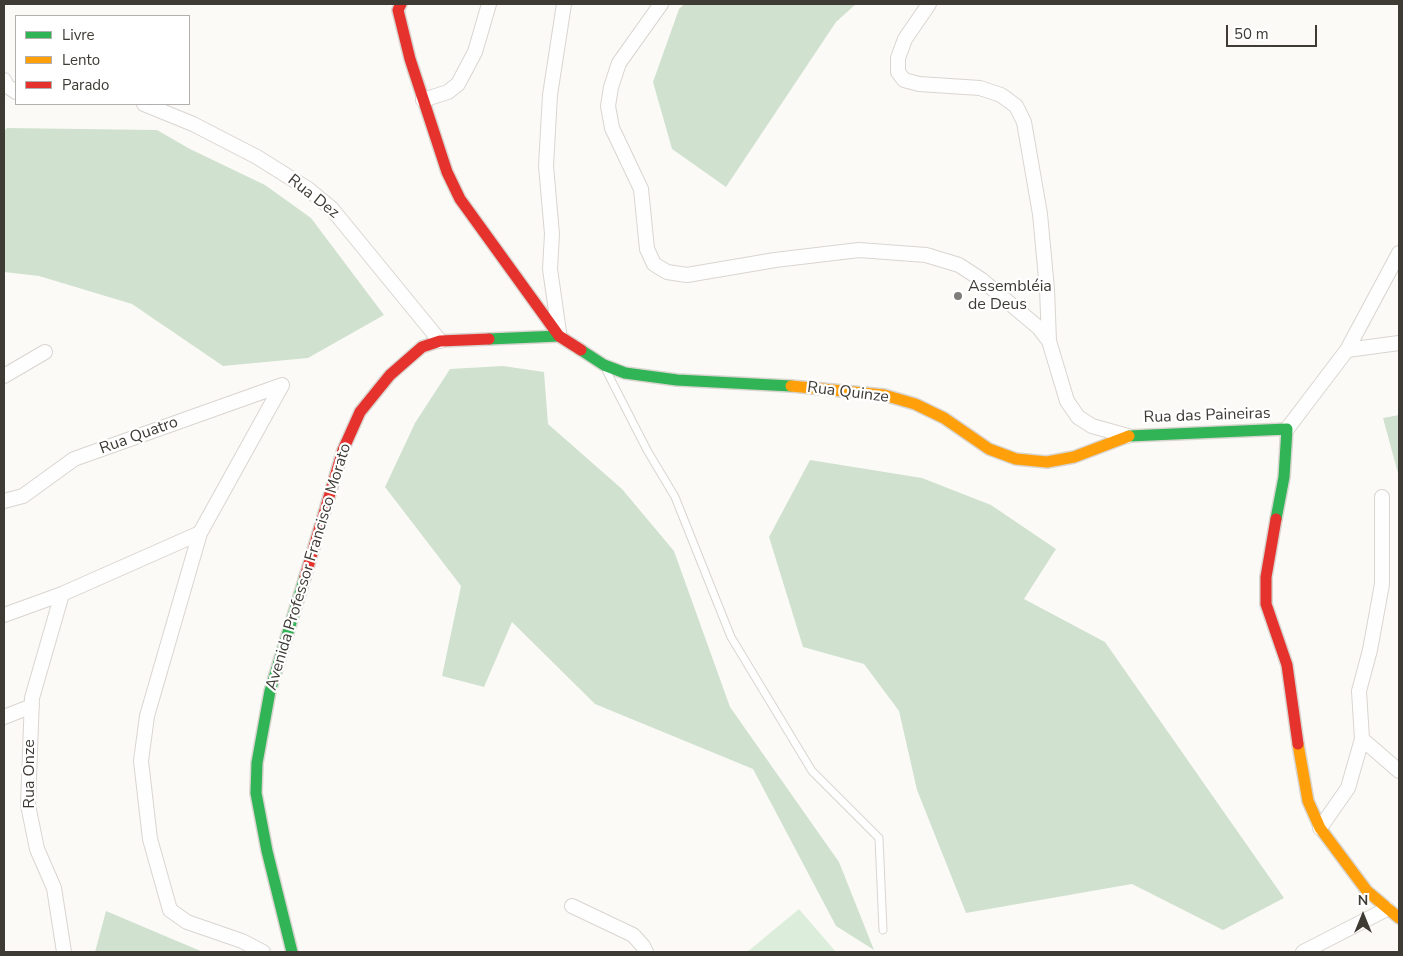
<!DOCTYPE html>
<meta charset="utf-8">
<style>
body{margin:0}
#map{position:relative;width:1403px;height:956px;overflow:hidden;background:#fcfaf7;font-family:"Nunito Sans",sans-serif}
canvas{display:block}
.frame{position:absolute;inset:0;border:5px solid #3e3a34;pointer-events:none}
.legend{position:absolute;left:15px;top:15px;width:175px;height:90px;box-sizing:border-box;background:#fff;border:1px solid #b2b0ae;margin:0;padding:6px 9px;list-style:none;font-size:15px;color:#3e3a34}
.legend li{display:flex;align-items:center;gap:10px;height:25px}
.legend b{width:25px;border:1px solid #b2b0ae}
.north{position:absolute;left:1338px;top:891px;width:50px;height:50px;-webkit-text-stroke:4px #fff;paint-order:stroke;rotate:0deg;font-size:14px;font-weight:700;line-height:20px;text-align:center;color:#3e3a34}
.north::after{content:'';display:block;margin:auto;width:18px;height:22px;background:#3e3a34;clip-path:polygon(50% 0,100% 100%,50% 72%,0 100%)}
.scale{position:absolute;left:1226px;top:25px;width:91px;height:22px;box-sizing:border-box;border:2px solid #3e3a34;border-top:0;padding-left:6px;font-size:15px;line-height:18px;white-space:nowrap;color:#3e3a34;-webkit-text-stroke:4px #fff;paint-order:stroke}
</style>
<div id="map">
<canvas width="1403" height="956"></canvas>
<div class="frame"></div>
<ul class="legend">
<li><b style="height:6px;background:#30b455"></b>Livre</li>
<li><b style="height:6px;background:#ff9f0a"></b>Lento</li>
<li><b style="height:6px;background:#e5322d"></b>Parado</li>
</ul>
<div class="north">N</div>
<div class="scale">50 m</div>
</div>
<script>
const ctx = document.querySelector('canvas').getContext('2d');
ctx.lineJoin = 'round';
function paint(path, color) { ctx.fillStyle = color; ctx.fill(path, 'evenodd'); }
const poly = rows => new Path2D(rows.map(r => 'M' + r).join(''));
function trace(path, color, width, dash) { ctx.strokeStyle = color; ctx.lineWidth = width; ctx.lineCap = dash ? 'butt' : 'round'; ctx.setLineDash(dash || []); ctx.stroke(path); }
function label(font, color, halo, rows, align = 'center') {
  ctx.font = font + ' "Nunito Sans",sans-serif'; ctx.lineWidth = 4.5; ctx.setLineDash([]); ctx.textBaseline = 'middle'; ctx.strokeStyle = halo; ctx.fillStyle = color; for (const [text, x, y, turn = 0] of rows) {
    ctx.save(); ctx.translate(x, y); ctx.rotate((+turn || 0) * Math.PI / 180); ctx.textAlign = isNaN(turn) ? turn : align; if (halo) ctx.strokeText(text, 0, 0); ctx.fillText(text, 0, 0); ctx.restore();
  }
}
const green = poly([
 [799,909,836,952,747,952]
]);
const forest = poly([
 [684,4,856,4,836,22,726,187,672,149,653,82,679,9],
 [7,128,157,130,190,149,265,185,311,218,384,315,308,358,223,366,132,304,39,276,4,272,4,131],
 [503,366,544,372,548,424,622,489,674,551,730,707,839,862,874,950,836,926,753,769,595,704,512,622,484,687,442,676,461,586,385,487,415,423,450,369],
 [1399,415,1399,477,1383,418],
 [810,460,922,478,991,505,1056,549,1024,599,1105,642,1284,898,1223,930,1132,884,966,913,917,790,899,711,864,664,803,647,769,537],
 [106,911,203,952,95,952]
]);
const lane = poly([
 [607,372,647,450,675,497,731,637,812,771,879,838,883,930]
]);
const street = poly([
 [661,4,619,63,611,87,608,106,612,128,641,189,647,249,654,264,667,272,687,275,775,260,859,250,926,255,959,265,982,280,1039,328,1049,341,1067,401,1078,417,1092,426,1128,436],
 [929,4,905,39,898,58,898,72,904,80,919,84,980,88,1001,95,1016,106,1024,122,1040,214,1047,289,1049,341],
 [4,80,7,86,16,92],
 [423,100,448,92,458,84,475,52,489,4],
 [144,104,193,124,257,157,308,189,332,209,440,341],
 [559,332,550,269,552,234,546,166,550,95,564,4],
 [1347,350,1399,343],
 [4,376,45,352],
 [1287,429,1347,350,1399,253],
 [4,501,23,496,74,459,282,385],
 [62,594,32,698,28,805,37,849,54,888,64,952],
 [4,615,62,594,200,533],
 [4,717,32,706],
 [1362,739,1399,771],
 [1320,828,1348,788,1362,739,1359,691,1370,650,1382,584,1382,497],
 [572,906,633,935,643,946,646,952],
 [263,952,242,941,187,922,170,910,150,839,141,761,147,716,200,533,282,385],
 [1303,952,1387,909]
]);
const fast = poly([
 [489,339,559,336],
 [581,350,604,365,625,373,677,380,791,386],
 [1129,436,1287,429,1284,477,1276,519],
 [292,952,267,851,256,793,257,763,270,691,305,577]
]);
const slow = poly([
 [791,386,884,395,915,404,944,418,989,449,1016,459,1047,462,1074,457,1129,436],
 [1298,744,1308,801,1320,828,1367,891,1399,918]
]);
const jam = poly([
 [401,4,398,10,410,59,447,172,460,199,559,336,581,350],
 [1276,519,1266,577,1266,604,1287,665,1298,744],
 [305,577,343,450,360,412,390,375,422,347,440,341,489,339]
]);
const markers = [
 [958,296,5,"#807d78"]
];
const streetNames = [
 ["Rua Dez",313,197,38],
 ["Rua Quinze",848,393,7],
 ["Rua das Paineiras",1207,416,-2],
 ["Rua Quatro",139,436,-20],
 ["Avenida Professor Francisco Morato",309,567,-73],
 ["Rua Onze",30,774,-90]
];
const poiNames = [
 ["Assembléia",968,287],
 ["de Deus",968,305]
];
paint(green, '#dceedb');
paint(forest, '#d0e2cf');
trace(lane, '#d9d5d0', 9);
trace(street, '#d9d5d0', 16);
trace(fast, '#d9d5d0', 14);
trace(slow, '#d9d5d0', 14);
trace(jam, '#d9d5d0', 14);
trace(lane, '#fffefe', 7);
trace(street, '#fffefe', 14);
trace(fast, '#30b455', 11);
trace(slow, '#ff9f0a', 11);
trace(jam, '#e5322d', 11);
for (const [x, y, r, color] of markers) { const dot = new Path2D(); dot.arc(x, y, r, 0, 2 * Math.PI); ctx.fillStyle = color; ctx.fill(dot); trace(dot, '#fff', 2); }
label('16px', '#3e3a34', '#fff', streetNames);
label('16px', '#3e3a34', '#fff', poiNames, 'left');
</script>
